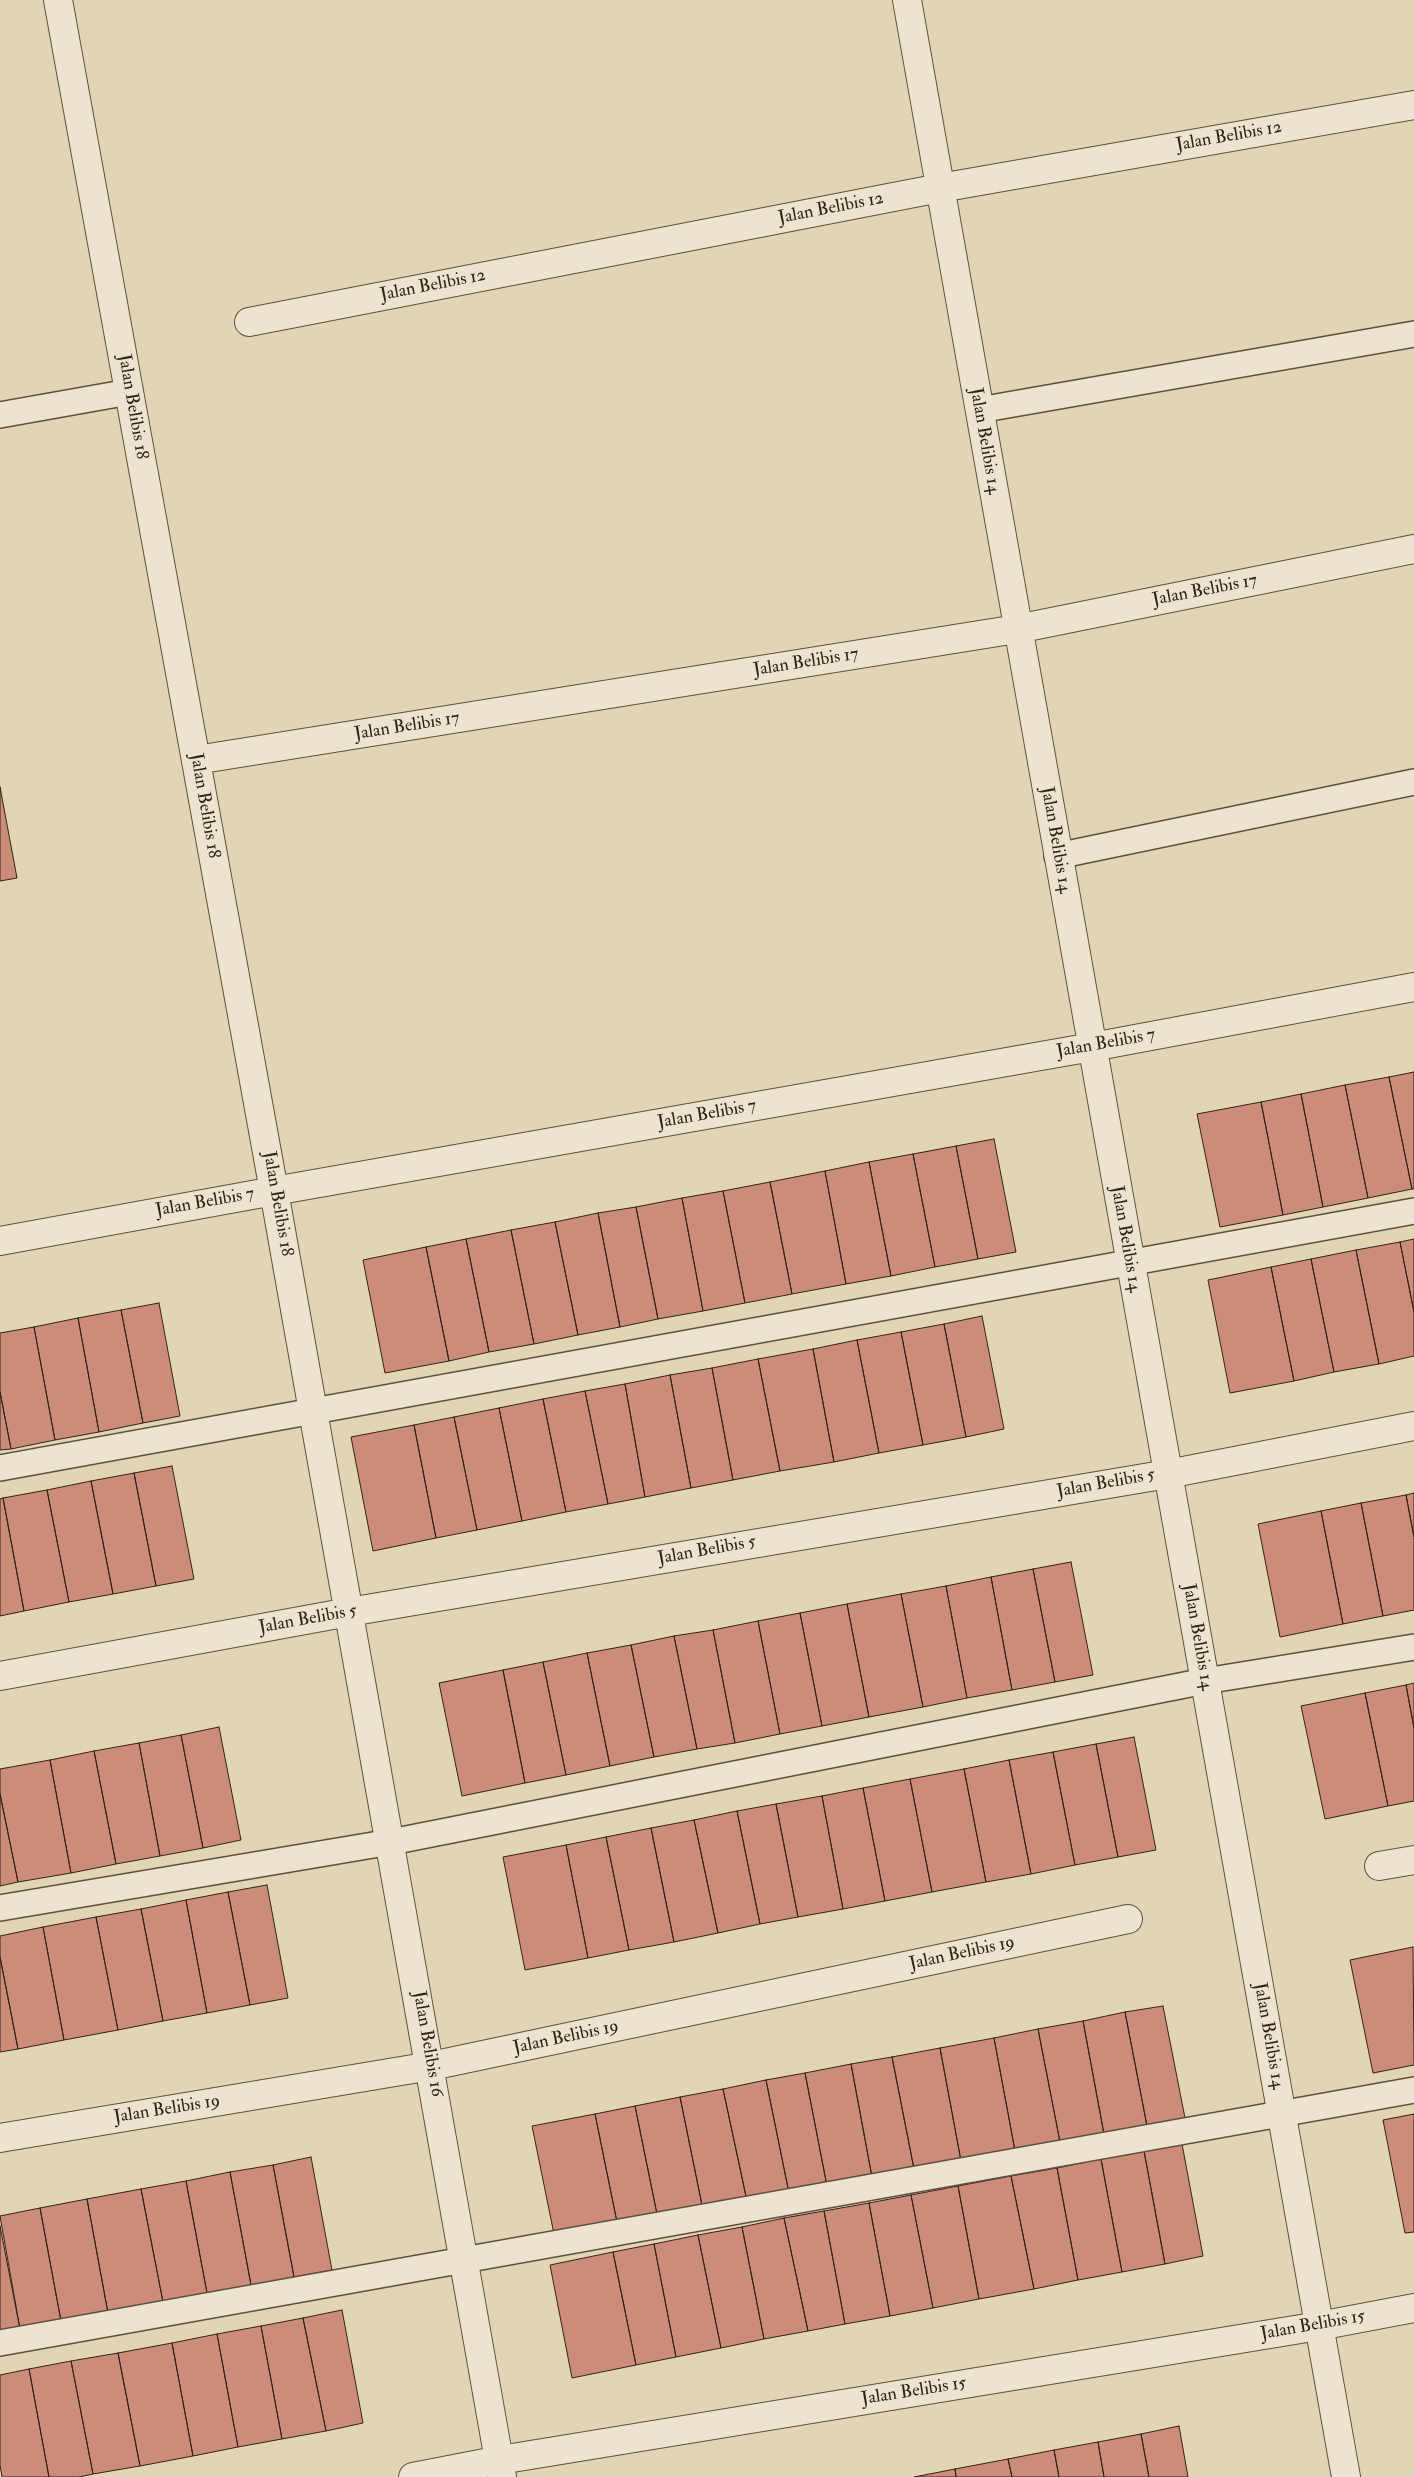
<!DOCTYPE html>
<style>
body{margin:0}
canvas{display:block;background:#e2d5b4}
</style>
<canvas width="1414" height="2477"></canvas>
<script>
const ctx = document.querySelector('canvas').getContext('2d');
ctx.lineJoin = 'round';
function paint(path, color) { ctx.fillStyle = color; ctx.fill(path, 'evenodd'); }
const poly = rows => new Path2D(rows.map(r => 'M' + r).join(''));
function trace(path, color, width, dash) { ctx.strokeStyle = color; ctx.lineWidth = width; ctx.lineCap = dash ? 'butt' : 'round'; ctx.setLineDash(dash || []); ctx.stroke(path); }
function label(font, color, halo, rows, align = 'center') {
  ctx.font = font + ' "IM FELL Double Pica",serif'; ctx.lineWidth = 4; ctx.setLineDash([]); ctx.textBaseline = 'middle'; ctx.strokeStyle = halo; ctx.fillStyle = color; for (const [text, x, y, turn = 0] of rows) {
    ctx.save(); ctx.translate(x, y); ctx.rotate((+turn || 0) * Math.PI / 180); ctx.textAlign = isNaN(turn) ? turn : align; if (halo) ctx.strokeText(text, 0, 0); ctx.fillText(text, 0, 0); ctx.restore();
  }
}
const building = poly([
 [0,787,17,878,0,881,0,787],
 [1414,1072,1414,1189,1412,1189,1389,1077,1414,1072],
 [1389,1077,1412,1189,1368,1198,1345,1085,1389,1077],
 [1345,1085,1368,1198,1323,1207,1301,1094,1345,1085],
 [1301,1094,1323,1207,1283,1215,1261,1102,1301,1094],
 [1261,1102,1283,1215,1220,1227,1197,1114,1261,1102],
 [994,1139,1016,1252,978,1259,956,1146,994,1139],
 [956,1146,978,1259,935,1267,913,1154,956,1146],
 [913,1154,935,1267,891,1276,869,1162,913,1154],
 [869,1162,891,1276,846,1284,825,1171,869,1162],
 [825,1171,846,1284,792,1294,770,1182,825,1171],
 [770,1182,792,1294,745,1303,723,1191,770,1182],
 [723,1191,745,1303,703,1311,682,1198,723,1191],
 [682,1198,703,1311,658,1319,636,1207,682,1198],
 [636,1207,658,1319,620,1327,598,1213,636,1207],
 [598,1213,620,1327,578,1335,555,1222,598,1213],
 [555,1222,578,1335,534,1344,511,1230,555,1222],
 [511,1230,534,1344,489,1352,466,1239,511,1230],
 [466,1239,489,1352,449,1361,426,1247,466,1239],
 [1414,1239,1414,1312,1400,1242,1414,1239],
 [1400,1242,1414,1312,1414,1356,1379,1364,1356,1250,1400,1242],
 [426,1247,449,1361,385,1373,363,1260,426,1247],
 [1356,1250,1379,1364,1334,1372,1311,1259,1356,1250],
 [1311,1259,1334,1372,1294,1381,1271,1267,1311,1259],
 [1271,1267,1294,1381,1230,1393,1208,1280,1271,1267],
 [159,1303,180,1416,143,1423,121,1310,159,1303],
 [121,1310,143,1423,99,1432,78,1318,121,1310],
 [982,1316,1004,1429,966,1437,944,1324,982,1316],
 [78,1318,99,1432,55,1440,34,1327,78,1318],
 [944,1324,966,1437,923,1445,901,1332,944,1324],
 [34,1327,55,1440,11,1449,0,1392,0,1333,34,1327],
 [901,1332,923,1445,879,1453,857,1340,901,1332],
 [857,1340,879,1453,834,1462,813,1349,857,1340],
 [813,1349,834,1462,780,1471,758,1359,813,1349],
 [758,1359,780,1471,733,1480,712,1368,758,1359],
 [712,1368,733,1480,691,1488,670,1375,712,1368],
 [670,1375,691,1488,645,1497,625,1384,670,1375],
 [625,1384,645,1497,608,1504,585,1391,625,1384],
 [585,1391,608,1504,566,1512,543,1399,585,1391],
 [0,1392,11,1449,0,1450,0,1392],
 [543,1399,566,1512,522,1521,499,1408,543,1399],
 [499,1408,522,1521,477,1530,454,1417,499,1408],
 [454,1417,477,1530,436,1538,414,1425,454,1417],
 [414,1425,436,1538,373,1551,351,1437,414,1425],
 [172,1466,194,1579,156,1586,134,1473,172,1466],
 [134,1473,156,1586,113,1594,91,1481,134,1473],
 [91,1481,113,1594,69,1602,47,1490,91,1481],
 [47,1490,69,1602,24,1611,3,1498,47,1490],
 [1414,1493,1414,1537,1406,1495,1414,1493],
 [1406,1495,1414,1537,1414,1610,1383,1616,1361,1503,1406,1495],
 [3,1498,24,1611,0,1616,0,1499,3,1498],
 [1361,1503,1383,1616,1343,1624,1321,1511,1361,1503],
 [1321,1511,1343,1624,1280,1637,1258,1524,1321,1511],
 [1071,1562,1093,1675,1055,1682,1033,1569,1071,1562],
 [1033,1569,1055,1682,1012,1690,991,1577,1033,1569],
 [991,1577,1012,1690,967,1698,946,1586,991,1577],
 [946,1586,967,1698,923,1707,901,1594,946,1586],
 [901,1594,923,1707,869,1717,847,1604,901,1594],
 [847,1604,869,1717,822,1726,800,1613,847,1604],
 [800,1613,822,1726,780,1734,758,1621,800,1613],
 [758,1621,780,1734,735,1743,713,1630,758,1621],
 [713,1630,735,1743,697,1749,674,1636,713,1630],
 [674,1636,697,1749,654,1757,631,1645,674,1636],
 [631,1645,654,1757,610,1766,587,1653,631,1645],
 [587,1653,610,1766,566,1775,543,1662,587,1653],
 [543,1662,566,1775,525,1783,503,1670,543,1662],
 [503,1670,525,1783,462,1796,439,1683,503,1670],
 [1414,1683,1414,1728,1406,1685,1414,1683],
 [1406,1685,1414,1728,1414,1801,1388,1806,1365,1693,1406,1685],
 [1365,1693,1388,1806,1325,1819,1301,1706,1365,1693],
 [219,1727,241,1840,203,1848,181,1735,219,1727],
 [181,1735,203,1848,160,1856,139,1743,181,1735],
 [1134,1737,1156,1850,1118,1857,1096,1744,1134,1737],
 [139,1743,160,1856,116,1864,94,1751,139,1743],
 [1096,1744,1118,1857,1075,1865,1053,1752,1096,1744],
 [94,1751,116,1864,71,1873,50,1760,94,1751],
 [1053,1752,1075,1865,1031,1874,1009,1760,1053,1752],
 [50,1760,71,1873,18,1882,0,1794,0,1769,50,1760],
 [1009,1760,1031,1874,986,1882,964,1769,1009,1760],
 [964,1769,986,1882,932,1892,910,1779,964,1769],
 [910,1779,932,1892,885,1901,863,1788,910,1779],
 [863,1788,885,1901,843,1909,822,1796,863,1788],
 [0,1794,18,1882,0,1886,0,1794],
 [822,1796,843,1909,798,1917,776,1804,822,1796],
 [776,1804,798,1917,760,1924,737,1811,776,1804],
 [737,1811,760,1924,718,1933,694,1820,737,1811],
 [694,1820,718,1933,674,1942,651,1828,694,1820],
 [651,1828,674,1942,629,1950,606,1837,651,1828],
 [606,1837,629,1950,588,1958,566,1845,606,1837],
 [566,1845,588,1958,525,1970,503,1857,566,1845],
 [267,1885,288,1998,250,2005,228,1892,267,1885],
 [228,1892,250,2005,207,2013,186,1900,228,1892],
 [186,1900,207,2013,163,2021,141,1909,186,1900],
 [141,1909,163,2021,118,2030,96,1917,141,1909],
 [96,1917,118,2030,64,2040,43,1927,96,1917],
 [43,1927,64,2040,18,2049,0,1957,0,1936,43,1927],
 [1413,1947,1414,2065,1373,2073,1350,1960,1413,1947],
 [0,1957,18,2049,0,2052,0,1957],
 [1163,2006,1185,2118,1147,2126,1125,2012,1163,2006],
 [1125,2012,1147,2126,1104,2134,1083,2021,1125,2012],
 [1083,2021,1104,2134,1060,2142,1038,2029,1083,2021],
 [1038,2029,1060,2142,1015,2151,994,2038,1038,2029],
 [994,2038,1015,2151,961,2161,940,2048,994,2038],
 [940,2048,961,2161,914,2169,892,2057,940,2048],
 [892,2057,914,2169,872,2177,851,2064,892,2057],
 [851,2064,872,2177,827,2186,805,2073,851,2064],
 [805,2073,827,2186,789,2193,766,2080,805,2073],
 [766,2080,789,2193,747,2201,723,2089,766,2080],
 [723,2089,747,2201,703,2210,680,2097,723,2089],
 [680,2097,703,2210,658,2219,635,2106,680,2097],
 [635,2106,658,2219,618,2227,595,2114,635,2106],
 [595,2114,618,2227,555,2239,532,2126,595,2114],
 [1414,2114,1414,2232,1405,2233,1383,2120,1414,2114],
 [1182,2144,1203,2256,1165,2264,1144,2151,1182,2144],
 [1144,2151,1165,2264,1122,2272,1101,2159,1144,2151],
 [311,2157,332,2270,294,2277,273,2165,311,2157],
 [1101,2159,1122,2272,1078,2280,1057,2168,1101,2159],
 [273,2165,294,2277,251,2285,230,2172,273,2165],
 [1057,2168,1078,2280,1034,2289,1011,2176,1057,2168],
 [230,2172,251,2285,207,2293,186,2181,230,2172],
 [1011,2176,1034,2289,979,2299,958,2186,1011,2176],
 [186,2181,207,2293,163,2302,141,2189,186,2181],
 [958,2186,979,2299,933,2308,911,2195,958,2186],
 [141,2189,163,2302,108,2313,87,2199,141,2189],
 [911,2195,933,2308,890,2316,869,2203,911,2195],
 [87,2199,108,2313,61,2321,40,2208,87,2199],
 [869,2203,890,2316,845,2324,824,2211,869,2203],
 [40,2208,61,2321,20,2329,0,2216,40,2208],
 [824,2211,845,2324,808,2331,784,2218,824,2211],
 [784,2218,808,2331,764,2339,742,2227,784,2218],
 [0,2226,20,2329,0,2333,0,2226],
 [742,2227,764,2339,721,2348,698,2235,742,2227],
 [698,2235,721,2348,676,2357,654,2244,698,2235],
 [654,2244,676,2357,636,2365,613,2252,654,2244],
 [613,2252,636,2365,572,2378,550,2265,613,2252],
 [342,2310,363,2423,326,2431,303,2318,342,2310],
 [303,2318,326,2431,282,2439,261,2326,303,2318],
 [261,2326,282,2439,238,2447,217,2334,261,2326],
 [217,2334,238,2447,193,2456,172,2343,217,2334],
 [172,2343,193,2456,140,2466,118,2353,172,2343],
 [118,2353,140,2466,93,2474,71,2361,118,2353],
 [71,2361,93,2474,79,2477,49,2477,29,2369,71,2361],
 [29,2369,49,2477,2,2477,0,2465,0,2375,29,2369],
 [1179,2426,1188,2477,1149,2477,1141,2434,1179,2426],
 [1141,2434,1149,2477,1104,2477,1098,2442,1141,2434],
 [1098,2442,1104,2477,1059,2477,1054,2450,1098,2442],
 [1054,2450,1059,2477,1012,2477,1008,2459,1054,2450],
 [1008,2459,1012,2477,956,2477,955,2469,1008,2459],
 [955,2469,956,2477,914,2477,955,2469]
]);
const lane = poly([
 [979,410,1414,334],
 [0,415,129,392],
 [1057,856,1414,782],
 [0,1468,1414,1211],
 [0,1908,391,1842,1205,1681,1414,1647],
 [0,2343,1414,2090]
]);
const street = poly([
 [58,0,274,1191,502,2477],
 [907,0,1346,2477],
 [249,322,940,188,1414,105],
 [196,760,1017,629,1414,549],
 [0,1241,274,1191,1092,1047,1414,987],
 [0,1676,349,1612,1168,1474,1414,1426],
 [1379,1866,1414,1860],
 [0,2138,431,2066,1128,1919],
 [413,2477,500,2460,1319,2326,1414,2308]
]);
const streetNames = [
 ["Jalan Belibis 12",1229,137,-10],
 ["Jalan Belibis 12",831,209,-11],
 ["Jalan Belibis 12",433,286,-11],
 ["Jalan Belibis 18",132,407,80],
 ["Jalan Belibis 14",984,441,80],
 ["Jalan Belibis 17",1205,591,-11],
 ["Jalan Belibis 17",806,663,-9],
 ["Jalan Belibis 17",407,727,-9],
 ["Jalan Belibis 18",204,806,80],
 ["Jalan Belibis 14",1055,840,80],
 ["Jalan Belibis 7",1106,1044,-10],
 ["Jalan Belibis 7",707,1115,-10],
 ["Jalan Belibis 7",205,1203,-10],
 ["Jalan Belibis 18",277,1204,80],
 ["Jalan Belibis 14",1125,1239,80],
 ["Jalan Belibis 5",1106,1484,-10],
 ["Jalan Belibis 5",707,1551,-10],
 ["Jalan Belibis 5",308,1620,-10],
 ["Jalan Belibis 14",1197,1637,80],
 ["Jalan Belibis 19",962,1954,-12],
 ["Jalan Belibis 14",1268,2036,80],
 ["Jalan Belibis 19",566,2038,-12],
 ["Jalan Belibis 16",427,2044,80],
 ["Jalan Belibis 19",167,2110,-9],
 ["Jalan Belibis 15",1313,2326,-10],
 ["Jalan Belibis 15",914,2392,-9]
];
paint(building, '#cc8c7a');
trace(building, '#34221a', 1);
trace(lane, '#604f40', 28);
trace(street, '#604f40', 30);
trace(lane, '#ece4ce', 25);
trace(street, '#ece4ce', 28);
label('18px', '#34221a', '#ece4ce', streetNames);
</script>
